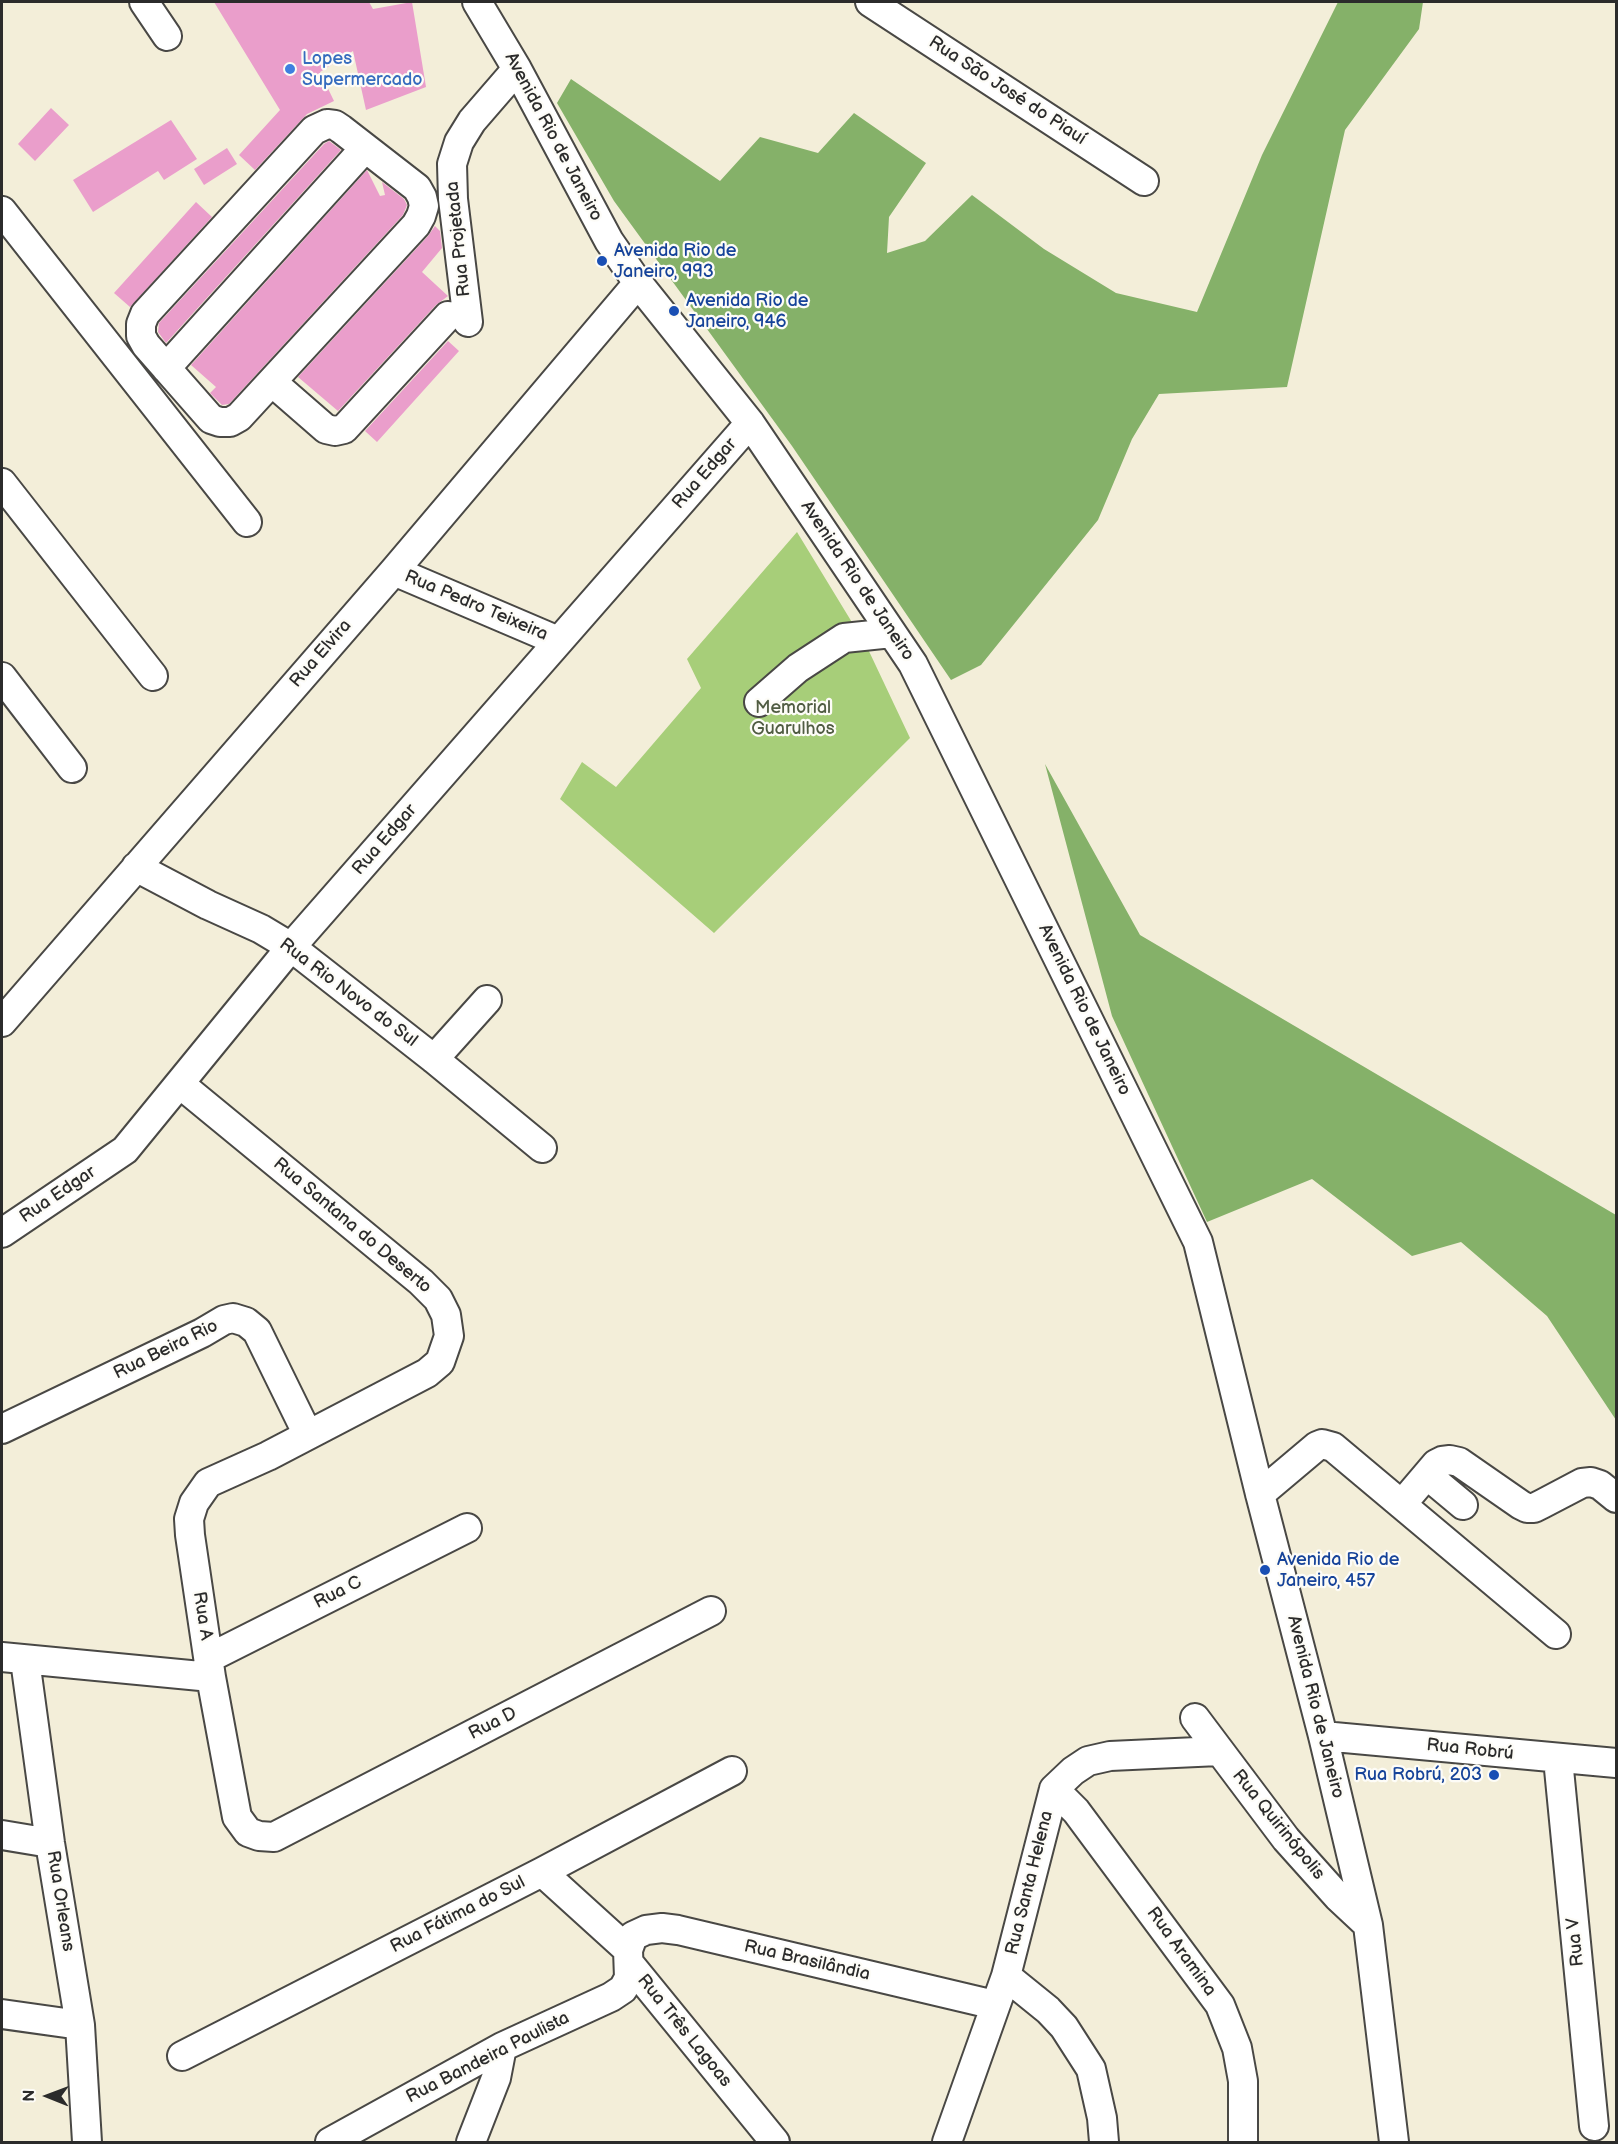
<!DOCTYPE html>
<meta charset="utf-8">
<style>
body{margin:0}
#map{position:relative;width:1618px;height:2144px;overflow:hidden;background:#f3eed9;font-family:"Balsamiq Sans",sans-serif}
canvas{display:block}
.frame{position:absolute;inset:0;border:3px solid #2b2b2b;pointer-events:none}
.north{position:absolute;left:18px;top:2066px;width:60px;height:60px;-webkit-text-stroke:4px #fdfcf7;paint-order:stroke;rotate:271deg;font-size:16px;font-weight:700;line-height:24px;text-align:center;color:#2b2b2b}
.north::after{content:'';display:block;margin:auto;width:21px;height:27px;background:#2b2b2b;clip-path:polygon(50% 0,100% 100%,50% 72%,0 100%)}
</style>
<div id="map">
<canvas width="1618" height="2144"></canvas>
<div class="frame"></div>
<div class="north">N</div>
</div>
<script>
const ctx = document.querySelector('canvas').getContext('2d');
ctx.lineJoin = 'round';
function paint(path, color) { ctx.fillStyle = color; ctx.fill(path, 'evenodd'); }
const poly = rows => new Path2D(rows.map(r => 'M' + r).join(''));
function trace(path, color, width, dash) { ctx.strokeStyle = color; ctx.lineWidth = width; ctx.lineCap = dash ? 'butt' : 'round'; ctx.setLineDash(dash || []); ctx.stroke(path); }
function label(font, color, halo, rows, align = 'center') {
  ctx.font = font + ' "Balsamiq Sans",sans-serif'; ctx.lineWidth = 4.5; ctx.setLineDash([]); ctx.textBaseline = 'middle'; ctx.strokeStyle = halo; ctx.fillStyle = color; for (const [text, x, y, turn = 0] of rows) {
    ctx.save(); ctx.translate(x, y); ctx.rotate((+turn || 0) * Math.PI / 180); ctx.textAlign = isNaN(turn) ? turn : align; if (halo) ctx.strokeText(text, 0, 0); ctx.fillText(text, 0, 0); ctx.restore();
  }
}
const green = poly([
 [797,532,867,647,910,738,714,933,560,799,582,762,616,787,701,688,687,659]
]);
const forest = poly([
 [1338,2,1423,2,1419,29,1345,130,1287,387,1159,394,1132,439,1098,520,981,665,951,680,792,446,614,201,557,103,571,79,720,181,760,137,818,153,854,113,926,163,889,217,887,253,925,241,972,195,1044,249,1116,293,1197,312,1262,155],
 [1045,764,1140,935,1616,1215,1616,1420,1547,1316,1461,1242,1412,1256,1312,1179,1207,1222,1112,1016]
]);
const building = poly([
 [214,2,369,2,373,9,412,2,426,87,366,110,353,51,320,72,334,101,307,114,255,170,239,155,280,110],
 [51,108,69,125,35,161,18,144],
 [171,120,197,159,164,180,158,171,93,212,73,180],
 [329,141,341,150,166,343,158,332,159,323,324,144],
 [227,148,237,164,204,185,194,169],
 [367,170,380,196,385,195,382,182,404,199,407,205,403,215,229,404,222,405,210,393,216,387,191,365],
 [196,202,212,217,130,307,114,293],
 [435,226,440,231,442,248,422,272,448,296,436,305,338,411,298,377,428,236],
 [448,341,459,351,377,442,365,431]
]);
const minor = poly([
 [144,2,167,36],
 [477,2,517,69,609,241,638,283,750,423,913,664,1198,1242,1260,1494,1323,1736,1368,1925,1394,2142],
 [870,2,1144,181],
 [327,124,335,125,341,129,417,188,422,197,424,206,421,216,416,225,239,417,230,422,220,422,211,419,146,345,141,336,141,324,145,314,314,130,327,124],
 [2,211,247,522],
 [468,322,453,199,452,164,459,142,472,121,517,69],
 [166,368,365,148],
 [272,382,326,429,335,431,344,429,448,316],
 [2,483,153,676],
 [394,571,558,641],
 [2,677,72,768],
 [759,702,798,668,844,638,892,633],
 [136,867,208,905,261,929,291,947,434,1059,542,1148],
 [2,1022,394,571,638,283],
 [434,1059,487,1000],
 [180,1084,421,1282,438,1299,446,1315,449,1336,440,1362,427,1373,268,1456,208,1483,194,1503,189,1519,190,1535,211,1677,237,1817,248,1832,259,1836,274,1837,711,1611],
 [2,1233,125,1150,291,947,750,423],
 [2,1429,202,1333,224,1320,233,1318,246,1322,257,1331,308,1435],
 [1427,1475,1463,1505],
 [1260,1494,1317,1446,1322,1444,1333,1447,1556,1634],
 [1402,1504,1436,1464,1442,1461,1450,1460,1459,1462,1521,1505,1527,1508,1534,1508,1542,1504,1582,1483,1591,1482,1600,1485,1616,1498],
 [2,1657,211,1677],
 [209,1658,467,1528],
 [25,1660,50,1843,80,2025,87,2142],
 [1195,1718,1286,1839,1338,1897,1368,1925],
 [1323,1736,1616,1763],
 [1558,1759,1594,2126],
 [1054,1789,1076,1811,1220,2005,1237,2048,1243,2081,1243,2142],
 [2,1835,50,1843],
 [628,1950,633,1936,646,1930,662,1928,678,1930,995,2005],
 [629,1963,775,2142],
 [1006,1976,1048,2010,1064,2027,1091,2069,1102,2118,1104,2142],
 [2,2014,80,2025],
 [182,2056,542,1872,732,1771],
 [330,2142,502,2047,611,1997,623,1989,629,1978,628,1950,542,1872],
 [471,2142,496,2078,502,2047],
 [947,2142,1006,1976,1054,1789,1073,1771,1088,1761,1110,1756,1219,1751]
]);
const markers = [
 [290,69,6,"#3f7fe0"],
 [602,261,6,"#1a4fb4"],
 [674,311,6,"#1a4fb4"],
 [1265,1570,6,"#1a4fb4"],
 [1494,1775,6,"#1a4fb4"]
];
const shopNames = [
 ["Lopes",302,59],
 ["Supermercado",302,80]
];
const streetNames = [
 ["Rua São José do Piauí",1007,91,33],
 ["Avenida Rio de Janeiro",553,137,62],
 ["Rua Projetada",459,239,-96],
 ["Rua Edgar",705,474,-49],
 ["Avenida Rio de Janeiro",857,581,56],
 ["Rua Pedro Teixeira",476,606,23],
 ["Rua Elvira",321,654,-49],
 ["Rua Edgar",385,840,-49],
 ["Rua Rio Novo do Sul",348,993,37],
 ["Avenida Rio de Janeiro",1084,1010,64],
 ["Rua Edgar",58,1195,-34],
 ["Rua Santana do Deserto",352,1226,40],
 ["Rua Beira Rio",166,1350,-26],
 ["Rua C",338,1593,-27],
 ["Rua A",202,1616,81],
 ["Avenida Rio de Janeiro",1315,1707,76],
 ["Rua D",493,1724,-27],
 ["Rua Robrú",1470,1750,6],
 ["Rua Quirinópolis",1278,1825,51],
 ["Rua Santa Helena",1030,1883,-76],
 ["Rua Orleans",60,1901,81],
 ["Rua Fátima do Sul",458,1915,-27],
 ["Rua V",1576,1942,-96],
 ["Rua Aramina",1181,1952,54],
 ["Rua Brasilândia",807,1961,13],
 ["Rua Três Lagoas",684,2031,51],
 ["Rua Bandeira Paulista",488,2058,-27]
];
const transitNames = [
 ["Avenida Rio de",614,251],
 ["Janeiro, 993",614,272],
 ["Avenida Rio de",686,301],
 ["Janeiro, 946",686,322],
 ["Avenida Rio de",1277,1560],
 ["Janeiro, 457",1277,1581],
 ["Rua Robrú, 203",1482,1775,"right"]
];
const parkNames = [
 ["Memorial",793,708],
 ["Guarulhos",793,729]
];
paint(green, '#a7ce79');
paint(forest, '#85b169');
paint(building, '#ea9ecb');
trace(minor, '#494845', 32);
trace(minor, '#fff', 28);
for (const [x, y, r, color] of markers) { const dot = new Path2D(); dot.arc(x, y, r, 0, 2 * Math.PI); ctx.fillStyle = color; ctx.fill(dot); trace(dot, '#fdfcf7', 2); }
label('18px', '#366cbe', '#fdfcf7', shopNames, 'left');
label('18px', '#2b2b2b', '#fdfcf7', streetNames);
label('18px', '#164399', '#fdfcf7', transitNames, 'left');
label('18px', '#505c42', '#fdfcf7', parkNames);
</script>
